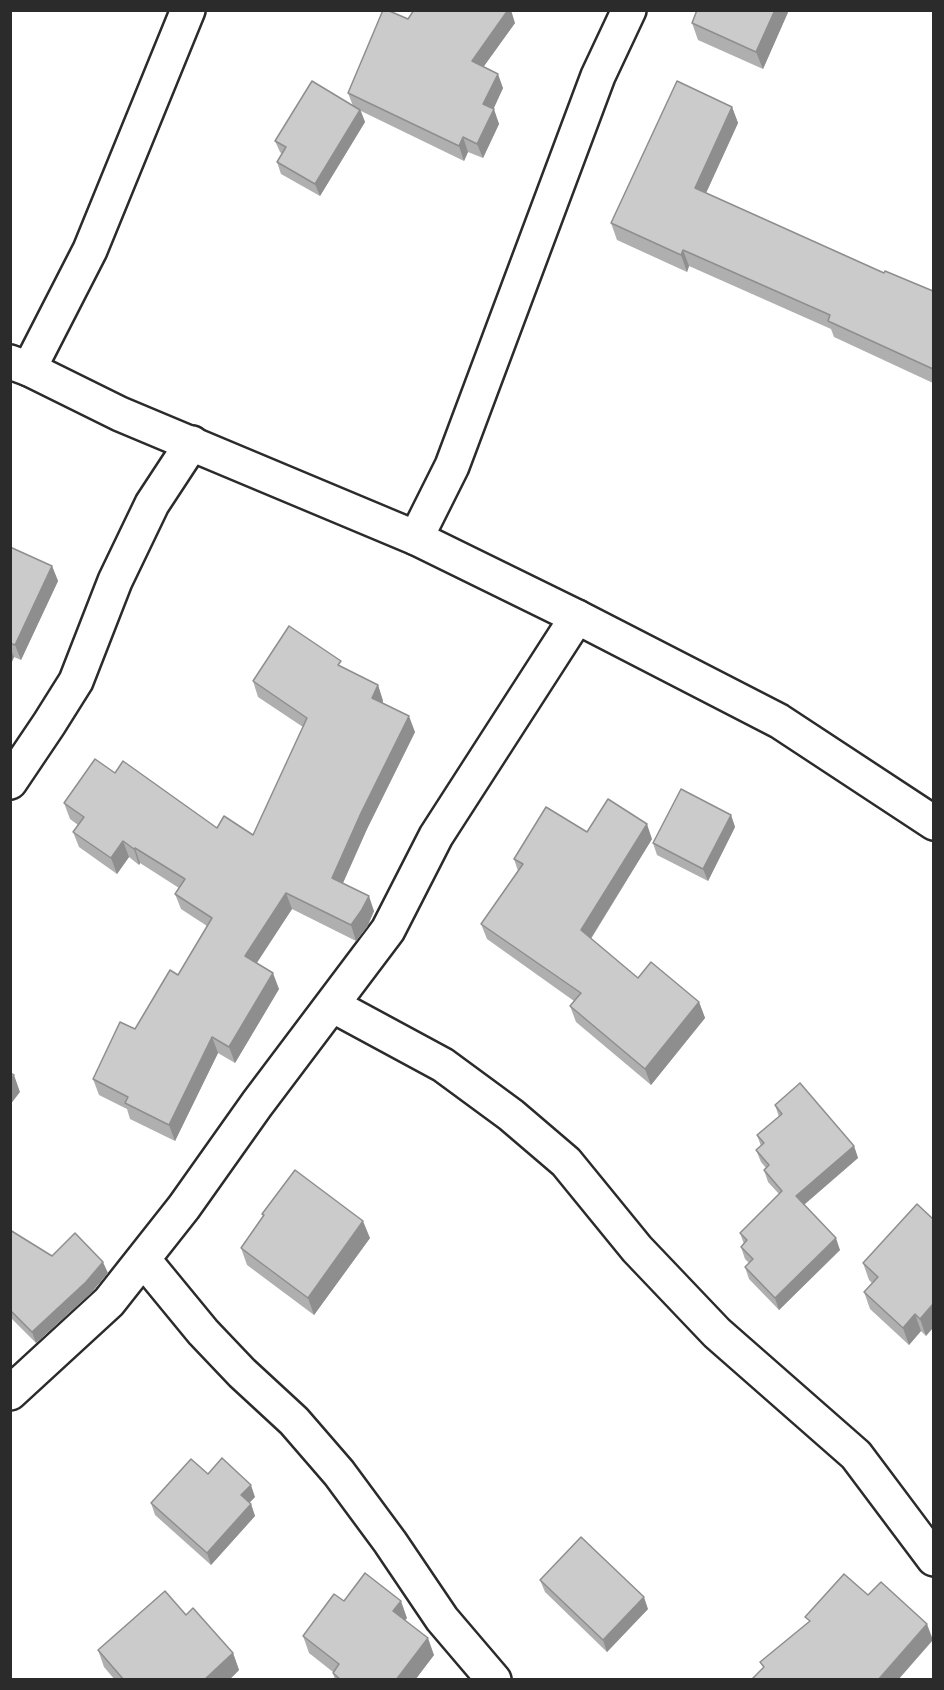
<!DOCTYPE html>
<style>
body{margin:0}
#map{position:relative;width:944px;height:1690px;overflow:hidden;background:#fff;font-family:Caveat,sans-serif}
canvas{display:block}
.frame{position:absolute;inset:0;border:12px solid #2b2b2b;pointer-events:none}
</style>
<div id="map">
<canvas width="944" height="1690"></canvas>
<div class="frame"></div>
</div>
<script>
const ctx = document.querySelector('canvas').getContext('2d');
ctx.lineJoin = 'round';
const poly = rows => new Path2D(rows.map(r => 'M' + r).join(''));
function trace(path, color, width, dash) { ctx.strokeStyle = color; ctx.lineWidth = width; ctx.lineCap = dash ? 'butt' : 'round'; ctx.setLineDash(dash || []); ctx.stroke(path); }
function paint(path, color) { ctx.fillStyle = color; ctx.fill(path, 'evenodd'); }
const minor = poly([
 [29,369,90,250,188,10],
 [416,538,452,466,598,76,629,10],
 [10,782,49,724,76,681,115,581,152,504,192,443],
 [332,1005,443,1065,511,1115,566,1162,637,1249,717,1333,856,1455,934,1559],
 [143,1259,203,1332,242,1373,294,1421,339,1473,390,1542,442,1619,494,1680],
 [10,1393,109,1302,184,1207,257,1104,388,930,436,836,577,617]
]);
const secondary = poly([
 [10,362,29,369,120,414,416,538,577,617,779,721,934,823]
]);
const wall = poly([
 [697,10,789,10,763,69,698,40,692,23],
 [408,19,515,23,483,67,503,88,493,109,499,124,483,158,468,152,464,161,361,111,365,122,320,196,281,174,277,162,282,154,280,152,275,141,353,106,348,93],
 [732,107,738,123,706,193,884,273,933,291,933,383,834,337,831,329,689,266,687,272,617,240,611,223],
 [10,547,52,566,58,581,21,660,14,657,10,666],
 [343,668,378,685,383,701,382,703,415,732,367,829,343,883,374,911,367,927,356,941,292,909,256,963,279,989,235,1063,218,1053,175,1141,130,1119,127,1109,99,1095,93,1079,135,1029,178,975,207,926,181,909,175,894,179,888,140,863,139,865,129,857,117,874,79,847,73,832,78,825,70,819,64,803,115,773,217,828,253,835,303,727,258,697,253,681],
 [731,815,735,827,708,881,657,855,653,843],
 [587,832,652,839,591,939,638,978,699,1002,705,1018,651,1085,576,1022,570,1006,574,1001,487,939,481,924,518,871,514,859],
 [775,1105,854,1146,858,1158,804,1205,840,1250,779,1310,749,1279,745,1267,749,1263,745,1259,741,1247,744,1244,740,1233,779,1194,768,1182,764,1170,766,1168,761,1162,756,1150,761,1146,757,1135,779,1117],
 [917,1204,926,1336,921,1331,909,1345,870,1309,864,1292,872,1283,869,1280,863,1263],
 [262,1214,370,1238,314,1315,247,1265,241,1248,263,1216],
 [10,1230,52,1256,108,1273,90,1294,36,1343,10,1317],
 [208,1474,255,1497,249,1503,251,1504,255,1516,211,1565,155,1515,151,1503],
 [540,1580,648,1609,607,1652,545,1592],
 [344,1601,407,1618,405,1620,434,1655,415,1680,335,1680,333,1673,333,1672,309,1653,303,1636],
 [186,1615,233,1653,239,1670,229,1680,115,1680,104,1667,98,1650]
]);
const shadedWall = poly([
 [508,10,511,10,515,23,477,76,472,61],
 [775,10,789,10,763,69,756,52],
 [498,74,503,88,489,119,483,104],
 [732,107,738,123,701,204,695,188],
 [494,109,499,124,483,158,477,144],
 [360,110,365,122,320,196,315,184],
 [463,137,468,152,464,161,459,146],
 [683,250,689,266,687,272,681,255],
 [52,566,58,581,21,660,15,645],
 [10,647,14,657,10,666],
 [378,685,383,701,377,714,372,698],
 [409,716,415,732,367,829,338,894,332,878,361,813],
 [731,815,735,827,708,881,703,869],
 [647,824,652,839,586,946,581,930],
 [123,841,129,857,117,874,111,858],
 [135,848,140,863,139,865,134,849],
 [286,893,292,909,251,972,245,956],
 [369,896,374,911,367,927,356,941,351,925],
 [273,973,279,989,235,1063,229,1047],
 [699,1002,705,1018,651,1085,645,1069],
 [212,1037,218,1053,175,1141,169,1125],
 [14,1075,20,1092,10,1105,10,1080],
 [854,1146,858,1158,800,1208,796,1196],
 [363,1221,370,1238,314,1315,308,1298],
 [836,1238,840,1250,779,1310,775,1298],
 [103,1262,108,1273,90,1294,36,1343,32,1332],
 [933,1304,933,1328,926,1336,920,1319],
 [915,1314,921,1331,909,1345,903,1328],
 [251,1485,255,1497,245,1507,241,1495],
 [251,1504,255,1516,211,1565,207,1553],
 [644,1597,648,1609,607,1652,603,1640],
 [401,1601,407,1618,399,1628,393,1611],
 [927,1624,933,1640,898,1680,878,1680],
 [428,1638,434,1655,415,1680,396,1680],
 [233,1653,239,1670,229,1680,204,1680]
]);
const building = poly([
 [383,10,387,10,408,19,414,10,508,10,472,61,498,74,483,104,494,109,477,144,463,137,459,146,348,93,383,10],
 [697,10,775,10,756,52,692,23,697,10],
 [312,81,360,110,315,184,277,162,286,147,275,141,312,81],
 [677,81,732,107,695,188,884,273,885,271,933,291,933,369,828,321,830,315,683,250,681,255,611,223,677,81],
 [10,547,52,566,15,645,10,643,10,547],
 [289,626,341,661,338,665,378,685,372,698,409,716,361,813,332,878,369,896,361,911,351,925,286,893,245,956,273,973,229,1047,212,1037,169,1125,125,1103,128,1097,93,1079,120,1022,135,1029,170,970,178,975,212,918,175,894,185,879,135,848,134,849,123,841,111,858,73,832,84,817,64,803,95,759,115,773,123,761,217,828,224,816,253,835,307,718,253,681,289,626],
 [681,789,731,815,703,869,653,843,681,789],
 [608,799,647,824,581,930,638,978,651,962,699,1002,645,1069,570,1006,581,993,481,924,523,864,514,859,546,807,587,832,608,799],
 [10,1073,14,1075,10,1080,10,1073],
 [800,1083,854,1146,796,1196,836,1238,775,1298,745,1267,753,1259,741,1247,747,1240,740,1233,782,1191,764,1170,769,1165,756,1150,764,1143,757,1135,782,1114,775,1105,800,1083],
 [295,1170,363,1221,308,1298,241,1248,264,1215,262,1214,295,1170],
 [917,1204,933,1219,933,1304,920,1319,915,1314,903,1328,864,1292,878,1277,863,1263,917,1204],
 [10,1230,52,1256,75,1233,103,1262,86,1282,32,1332,10,1310,10,1230],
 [222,1458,251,1485,241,1495,251,1504,207,1553,151,1503,191,1459,208,1474,222,1458],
 [581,1537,644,1597,603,1640,540,1580,581,1537],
 [365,1573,401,1601,393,1611,428,1638,396,1680,341,1680,333,1673,339,1664,303,1636,334,1594,344,1601,365,1573],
 [844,1574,868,1595,881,1582,927,1624,878,1680,751,1680,764,1667,760,1662,810,1621,805,1617,844,1574],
 [165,1591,186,1615,193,1608,233,1653,204,1680,124,1680,98,1650,165,1591]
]);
trace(minor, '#2b2b2b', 38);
trace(secondary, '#2b2b2b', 38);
trace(minor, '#fff', 33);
trace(secondary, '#fff', 33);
paint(wall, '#afafaf');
paint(shadedWall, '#8e8e8e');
paint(building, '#cbcbcb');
trace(building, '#8e8e8e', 1.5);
</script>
